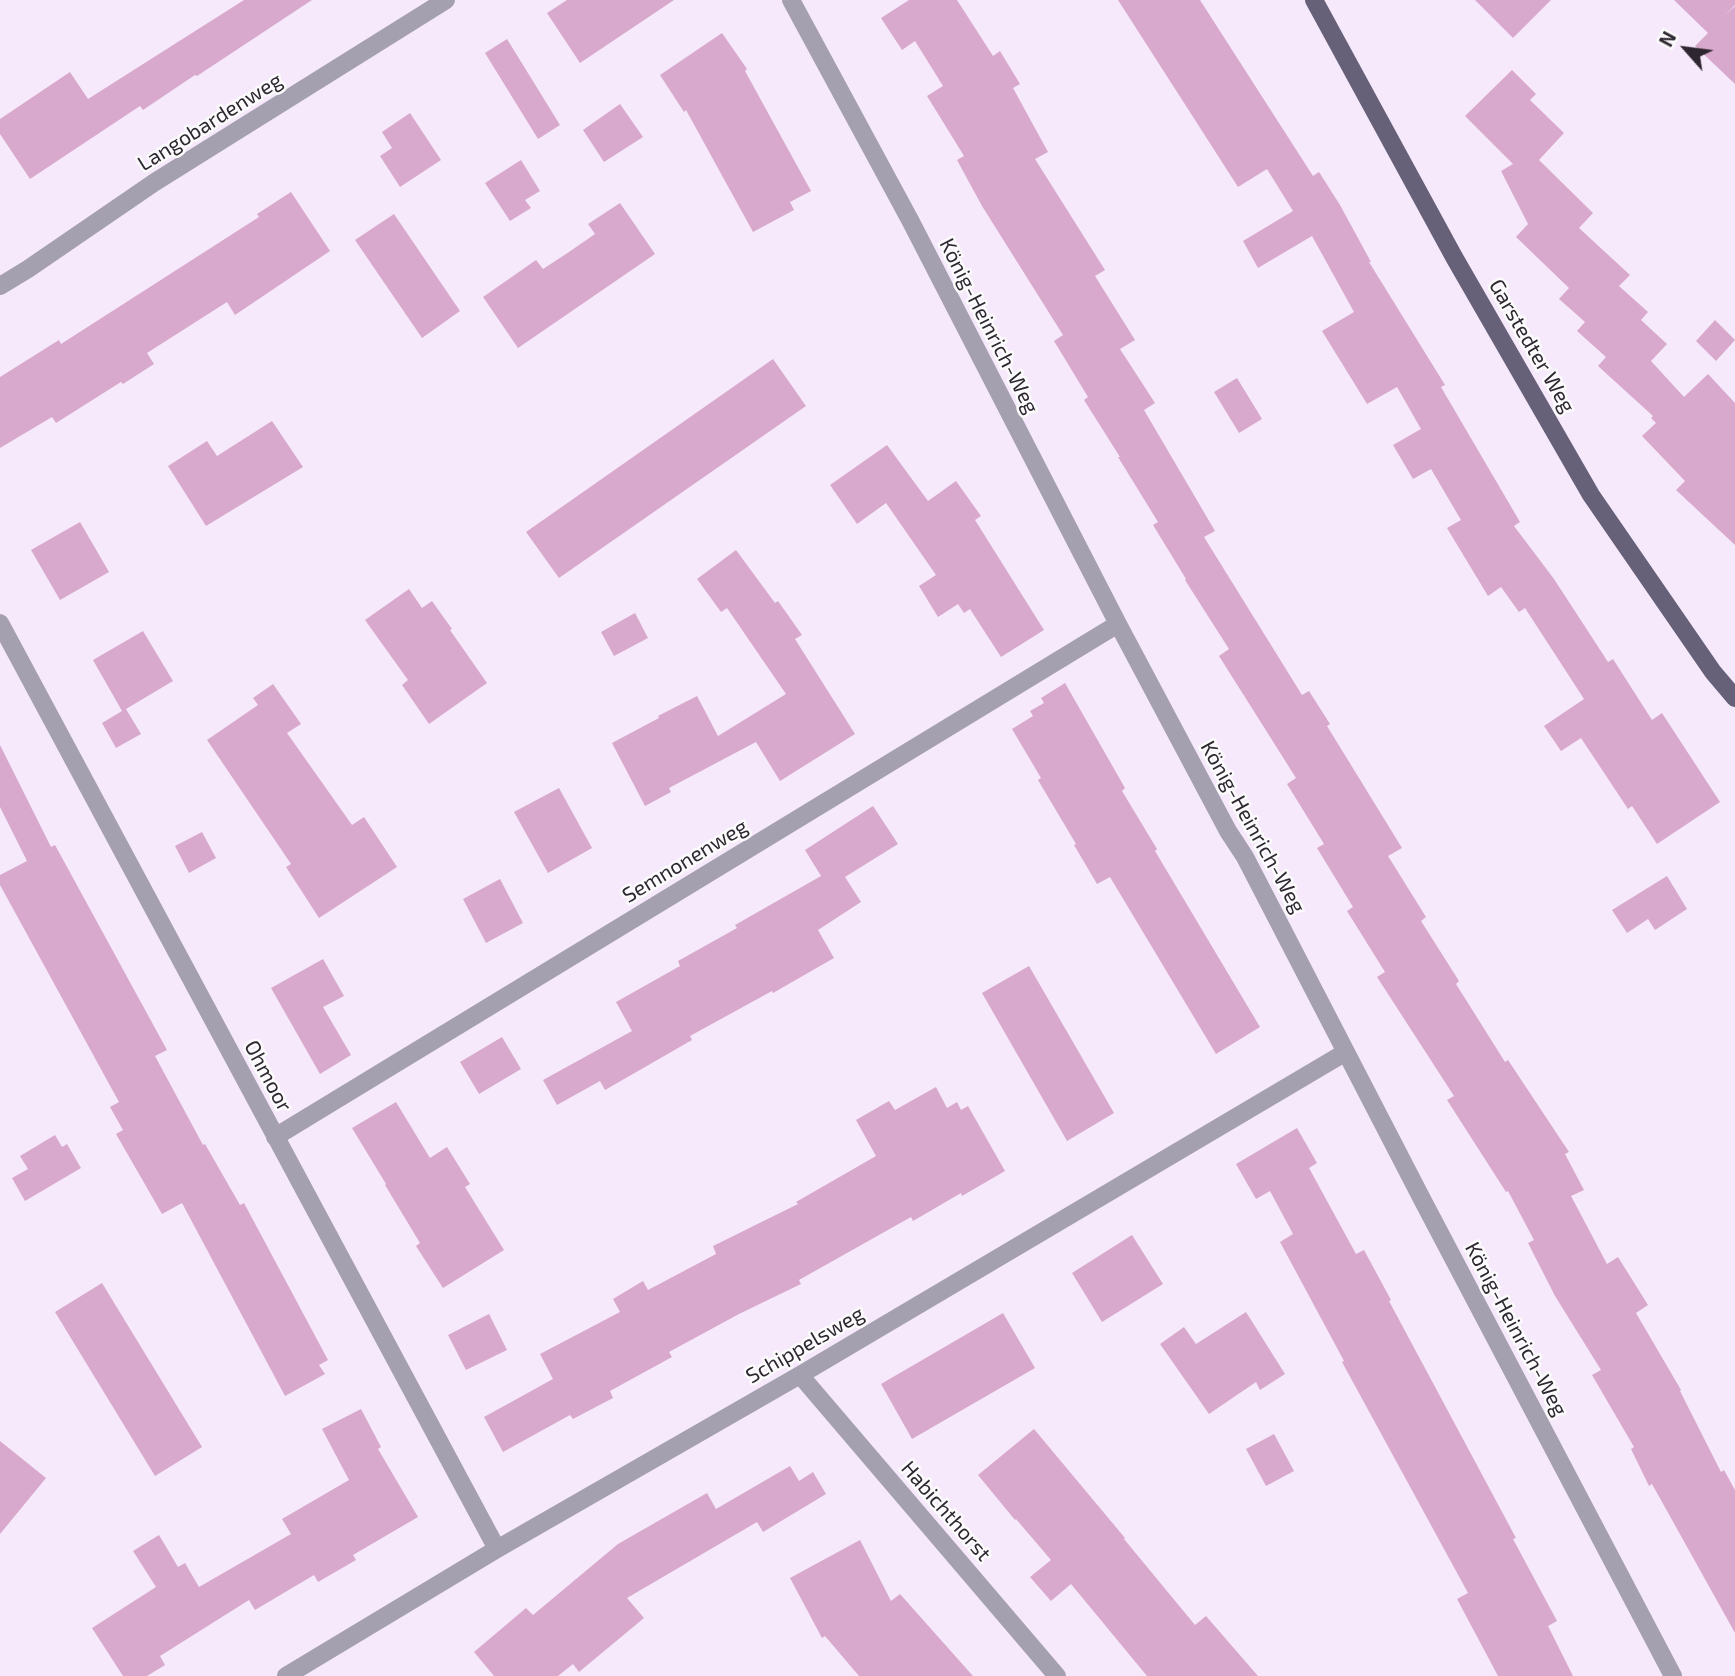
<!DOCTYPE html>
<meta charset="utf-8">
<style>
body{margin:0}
#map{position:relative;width:1735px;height:1676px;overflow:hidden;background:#f6e9fb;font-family:"Exo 2",sans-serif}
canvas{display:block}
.north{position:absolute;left:1651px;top:14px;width:70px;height:70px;-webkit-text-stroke:5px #fbfbfb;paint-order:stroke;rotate:298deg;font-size:19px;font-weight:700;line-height:28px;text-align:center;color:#2e2631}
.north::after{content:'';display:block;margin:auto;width:24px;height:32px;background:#2e2631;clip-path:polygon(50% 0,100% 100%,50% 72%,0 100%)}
</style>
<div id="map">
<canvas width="1735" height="1676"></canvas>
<div class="north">N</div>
</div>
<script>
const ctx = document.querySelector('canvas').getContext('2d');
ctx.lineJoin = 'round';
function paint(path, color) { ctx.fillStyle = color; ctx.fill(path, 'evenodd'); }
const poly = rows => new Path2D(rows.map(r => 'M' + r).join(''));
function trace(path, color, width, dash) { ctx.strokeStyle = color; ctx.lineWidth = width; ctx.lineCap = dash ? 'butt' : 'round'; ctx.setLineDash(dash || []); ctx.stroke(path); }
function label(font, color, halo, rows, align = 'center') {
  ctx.font = font + ' "Exo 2",sans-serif'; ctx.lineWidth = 5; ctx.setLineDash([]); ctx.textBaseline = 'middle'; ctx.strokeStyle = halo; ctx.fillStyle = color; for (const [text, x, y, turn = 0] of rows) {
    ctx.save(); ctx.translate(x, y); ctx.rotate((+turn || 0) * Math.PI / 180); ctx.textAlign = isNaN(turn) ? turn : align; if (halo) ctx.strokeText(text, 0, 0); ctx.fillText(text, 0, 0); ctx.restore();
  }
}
const building = poly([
 [244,0,312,0,197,76,195,75,143,110,140,106,30,179,0,134,0,119,70,72,88,99],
 [567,0,674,0,580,63,547,13],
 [909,0,957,0,993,56,1000,51,1020,84,1013,88,1048,152,1035,159,1105,270,1095,276,1135,340,1120,349,1155,403,1144,410,1215,531,1204,537,1302,695,1309,691,1330,724,1327,726,1402,848,1388,856,1426,917,1421,921,1459,981,1456,984,1505,1062,1508,1060,1569,1152,1565,1154,1584,1190,1571,1196,1607,1264,1618,1257,1648,1305,1636,1313,1681,1390,1680,1391,1721,1472,1724,1470,1735,1490,1735,1633,1652,1484,1649,1486,1631,1449,1634,1447,1592,1375,1601,1370,1555,1296,1528,1243,1534,1240,1508,1191,1506,1192,1447,1100,1454,1096,1377,977,1385,972,1347,911,1353,907,1317,848,1324,844,1287,784,1296,778,1219,656,1229,649,1185,580,1186,579,1153,525,1158,522,1118,457,1120,457,1084,400,1088,397,1054,341,1063,335,982,206,957,160,964,156,927,96,943,86,915,41,902,50,881,18],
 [1118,0,1200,0,1313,176,1319,172,1340,205,1371,262,1369,262,1445,385,1441,387,1520,522,1514,526,1554,579,1608,662,1613,659,1652,720,1662,713,1720,802,1657,844,1632,806,1628,809,1581,738,1561,751,1544,726,1584,699,1525,608,1519,612,1501,587,1488,596,1447,528,1461,520,1431,469,1413,479,1393,445,1421,429,1397,387,1367,404,1322,331,1354,312,1312,236,1258,268,1243,241,1293,211,1267,169,1238,187],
 [1475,0,1551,0,1513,38],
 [1674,0,1735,0,1735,5,1724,16,1735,6,1735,84,1695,46,1708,33],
 [722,33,747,69,745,71,811,191,790,202,794,210,753,232,686,110,684,112,660,75],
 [507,39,560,125,538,139,485,53],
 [1512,70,1536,94,1530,100,1564,133,1539,160,1593,213,1579,228,1630,275,1619,286,1648,312,1641,320,1667,344,1651,361,1684,397,1708,374,1735,403,1735,545,1676,490,1685,481,1642,436,1656,423,1651,418,1653,416,1598,366,1606,357,1577,331,1585,322,1559,299,1569,288,1516,237,1528,224,1501,171,1513,164,1465,116],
 [620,104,643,137,604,162,583,130],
 [410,113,441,160,400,187,380,156,392,148,382,132],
 [521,160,540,191,525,200,531,208,510,221,485,183],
 [291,192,330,251,235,315,227,302,147,353,154,364,123,384,121,382,56,423,52,417,0,448,0,377,59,340,61,344,259,217,257,214],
 [620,203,655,254,518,348,483,297,536,260,543,269,566,254,595,234,588,224],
 [394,214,460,311,422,338,355,240],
 [1715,320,1735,340,1716,361,1696,341],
 [773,359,806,406,559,578,526,532],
 [1237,378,1262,419,1239,433,1214,392],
 [272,421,303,467,206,526,168,466,207,441,217,456],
 [887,445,928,501,956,481,981,516,975,520,1044,630,1001,657,970,609,964,613,958,604,938,617,919,586,936,575,886,503,857,524,830,485],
 [80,522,109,572,60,600,31,550],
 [736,550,775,603,778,601,802,635,795,639,855,734,780,781,756,742,669,788,671,792,645,806,612,743,659,718,658,716,697,696,718,736,786,694,727,608,721,612,697,579],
 [409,589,422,608,432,601,452,629,450,630,487,683,429,724,402,685,408,680,365,620],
 [635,613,648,638,614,656,601,632],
 [143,631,173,681,126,709,141,734,116,748,102,723,122,711,93,660],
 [1065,683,1125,788,1122,791,1157,849,1155,851,1260,1027,1216,1054,1110,877,1097,884,1074,845,1076,844,1038,780,1041,778,1012,729,1033,716,1030,711,1044,703,1041,698],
 [273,684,301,724,287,733,352,825,364,817,397,867,319,918,286,867,291,864,207,740,258,705,253,698],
 [0,745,51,847,55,845,167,1050,155,1056,203,1145,205,1144,240,1205,244,1203,328,1360,319,1365,325,1374,285,1396,182,1203,162,1214,116,1134,123,1130,110,1107,119,1102,0,885,0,875,27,861,0,807],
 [559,788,592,848,548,873,514,812],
 [873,806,898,844,845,877,861,902,818,930,834,958,773,993,772,991,690,1036,692,1040,605,1090,600,1081,557,1105,543,1080,632,1031,616,1002,680,966,678,961,737,928,735,925,821,876,805,850],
 [202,832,216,858,189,873,175,846],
 [1667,876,1687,909,1655,930,1648,919,1627,933,1612,910],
 [500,879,523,923,486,943,463,899],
 [323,959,344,996,323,1007,351,1055,320,1074,271,988],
 [1029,966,1114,1113,1067,1141,982,993],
 [502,1037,521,1069,479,1094,460,1062],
 [936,1087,947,1108,957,1102,961,1110,968,1106,1005,1171,962,1196,961,1193,913,1221,911,1217,799,1280,801,1284,739,1314,669,1352,672,1357,610,1391,613,1398,573,1419,570,1415,503,1452,484,1417,553,1379,540,1354,620,1312,613,1299,643,1281,648,1290,716,1254,713,1246,798,1204,796,1202,876,1156,856,1120,889,1101,895,1110],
 [396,1102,430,1158,447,1147,470,1184,465,1187,504,1250,443,1288,416,1246,420,1243,385,1185,386,1184,352,1128],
 [1297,1128,1317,1163,1309,1168,1356,1254,1364,1250,1391,1300,1389,1301,1516,1538,1513,1539,1557,1621,1548,1626,1573,1676,1498,1676,1457,1599,1468,1593,1342,1362,1344,1361,1280,1242,1293,1234,1270,1191,1256,1199,1236,1164],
 [55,1135,62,1147,67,1144,81,1168,25,1201,12,1178,28,1169,20,1156],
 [1132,1235,1163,1284,1102,1322,1072,1273],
 [102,1283,202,1447,155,1476,55,1312],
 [1246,1312,1285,1374,1260,1390,1256,1382,1209,1414,1160,1344,1184,1327,1196,1344],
 [1003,1313,1035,1368,912,1439,881,1384],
 [489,1314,507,1350,466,1370,448,1335],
 [361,1409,381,1447,378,1449,418,1517,353,1555,356,1560,318,1582,314,1575,255,1610,249,1600,160,1656,165,1665,147,1676,123,1676,92,1628,156,1587,133,1551,159,1535,178,1567,185,1563,199,1587,291,1534,282,1519,349,1480,322,1429],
 [1034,1429,1125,1538,1124,1539,1195,1625,1206,1616,1258,1676,1147,1676,1071,1584,1051,1601,1030,1577,1051,1560,1016,1519,1015,1520,978,1475],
 [1274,1434,1294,1471,1266,1486,1246,1449],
 [0,1441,46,1478,0,1534],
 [790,1466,799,1481,813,1472,826,1494,763,1532,757,1522,627,1598,644,1618,579,1672,573,1664,558,1676,494,1676,474,1652,526,1608,533,1615,618,1544,707,1493,716,1509],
 [860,1540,891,1601,900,1594,973,1676,859,1676,825,1636,822,1638,790,1578]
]);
const minor = poly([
 [791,0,910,220,1118,624,1228,831,1245,857,1423,1201,1673,1676],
 [0,286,28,269,155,182,446,0],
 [0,623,497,1549],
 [275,1137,1118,624],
 [800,1375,1057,1676],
 [286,1676,497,1549,800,1375,1346,1052]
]);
const major = poly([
 [1314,0,1454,257,1591,495,1713,672,1735,698]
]);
const streetNames = [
 ["Langobardenweg",210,122,-32],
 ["König-Heinrich-Weg",989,326,63],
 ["Garstedter Weg",1532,346,60],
 ["König-Heinrich-Weg",1253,827,61],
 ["Semnonenweg",685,861,-31],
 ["Ohmoor",268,1076,62],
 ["König-Heinrich-Weg",1516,1329,62],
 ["Schippelsweg",805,1345,-30],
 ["Habichthorst",946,1511,49]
];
paint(building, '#d8a9cc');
trace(minor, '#a4a0af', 18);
trace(major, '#666079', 18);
label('21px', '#2e2631', '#fbfbfb', streetNames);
</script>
